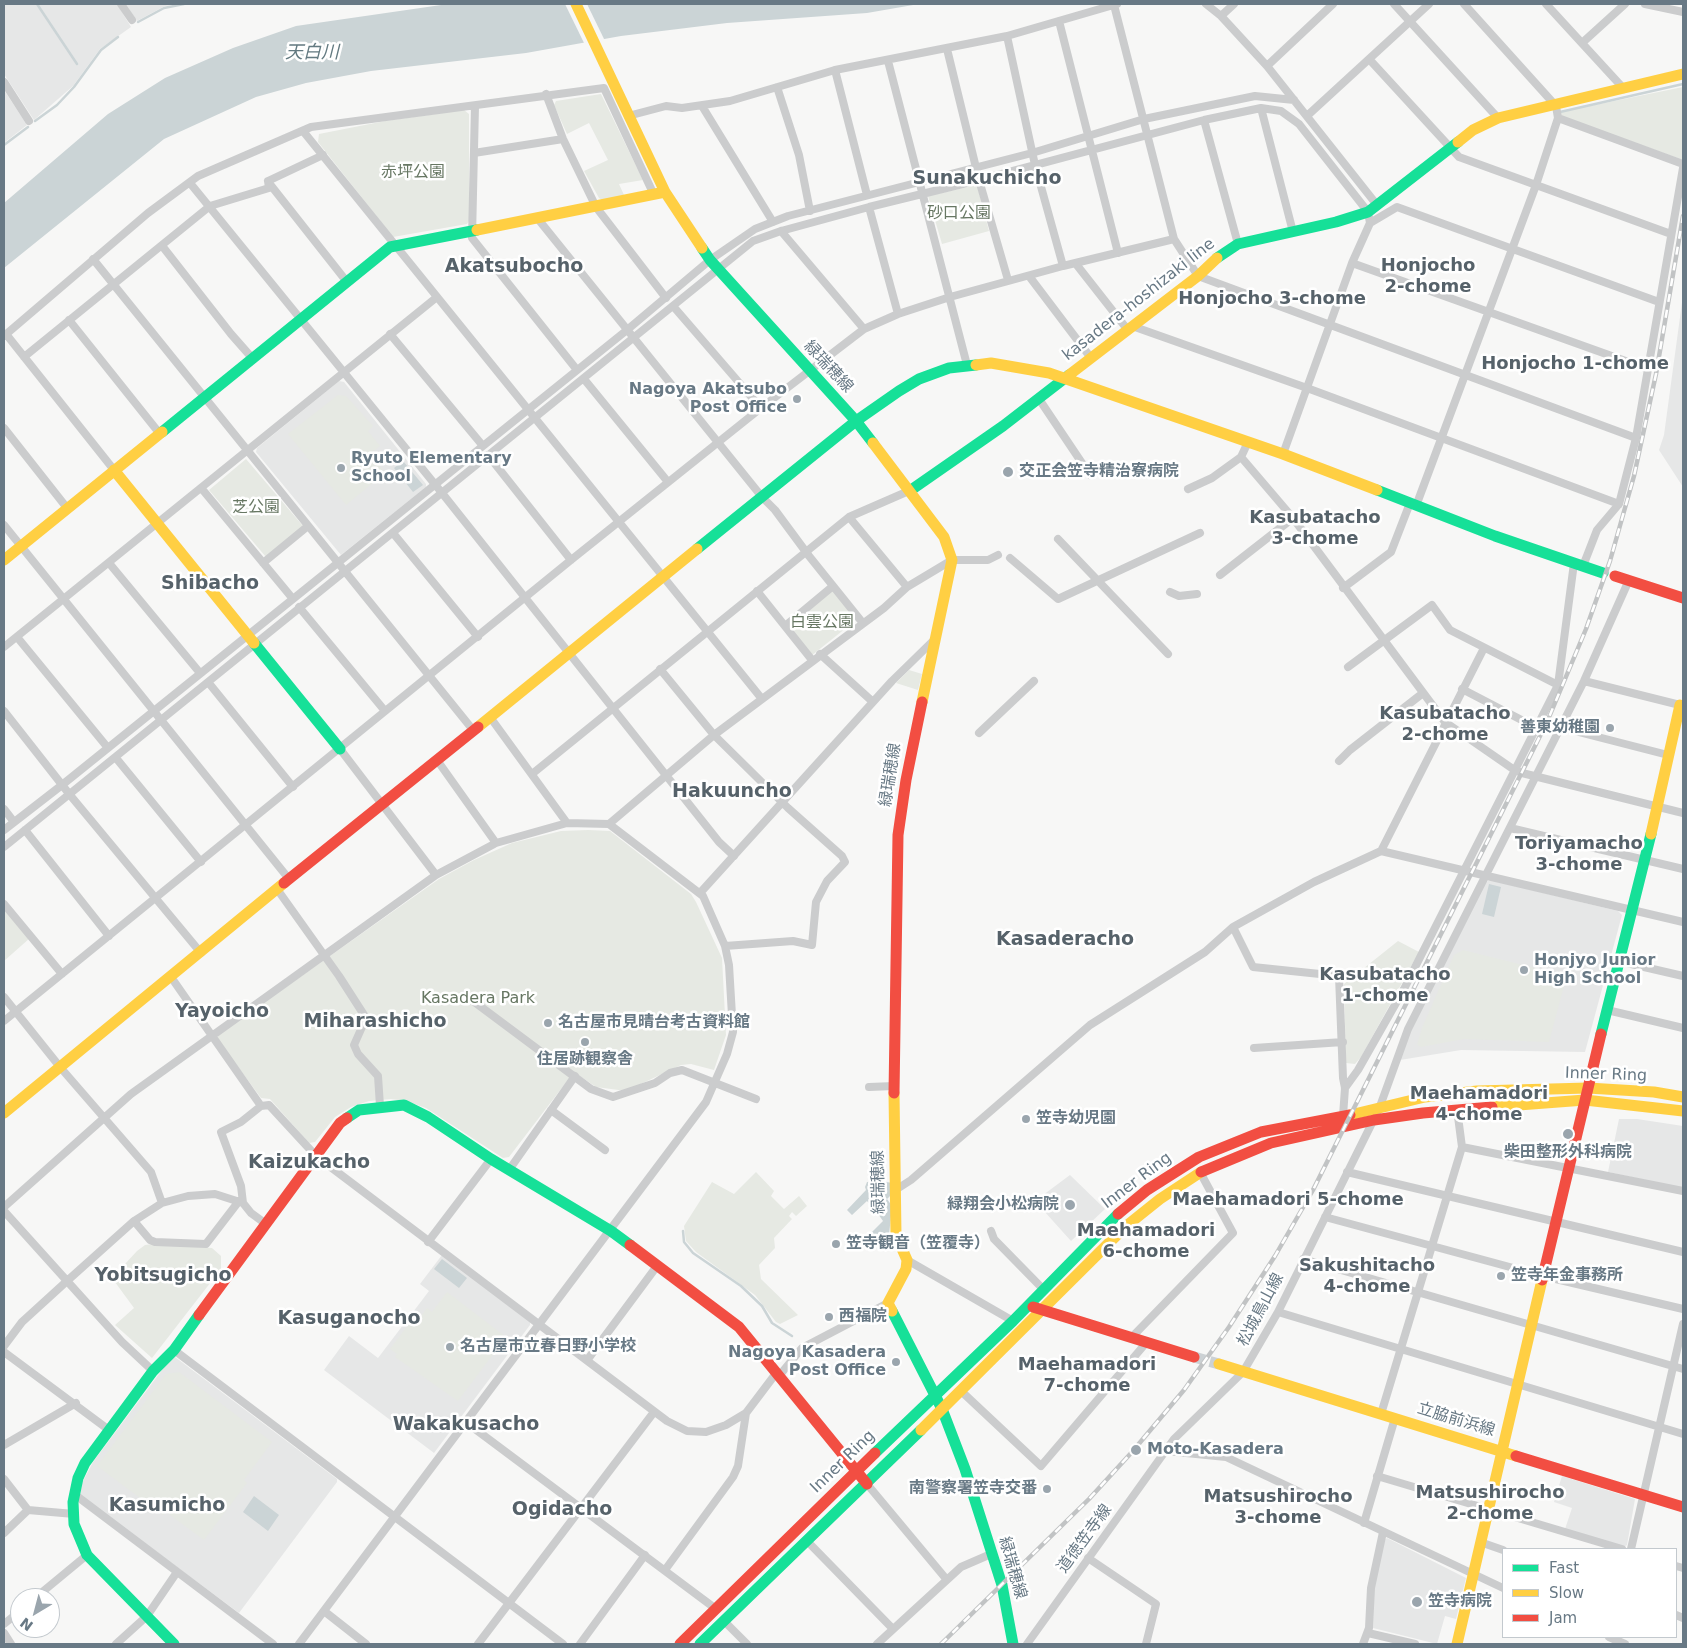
<!DOCTYPE html>
<meta charset="utf-8">
<style>
body{margin:0}
#map{position:relative;width:1687px;height:1648px;overflow:hidden;background:#f7f7f6;font-family:"DejaVu Sans",sans-serif}
canvas{display:block}
.frame{position:absolute;inset:0;border:5px solid #687985;pointer-events:none}
.legend{position:absolute;left:1502px;top:1548px;width:175px;height:90px;box-sizing:border-box;background:#fff;border:1px solid #c3c9ce;margin:0;padding:6px 9px;list-style:none;font-size:15px;color:#687985}
.legend li{display:flex;align-items:center;gap:10px;height:25px}
.legend b{width:25px;border:1px solid #c3c9ce}
.north{position:absolute;left:10px;top:1588px;width:50px;height:50px;box-sizing:border-box;background:#fff;border:1px solid #c3c9ce;border-radius:50%;rotate:217deg;font-size:14px;font-weight:700;line-height:20px;text-align:center;color:#687985}
.north::after{content:'';display:block;margin:auto;width:18px;height:22px;background:#9aa5ad;clip-path:polygon(50% 0,100% 100%,50% 72%,0 100%)}
</style>
<div id="map">
<canvas width="1687" height="1648"></canvas>
<div class="frame"></div>
<ul class="legend">
<li><b style="height:6px;background:#16e098"></b>Fast</li>
<li><b style="height:6px;background:#ffcf43"></b>Slow</li>
<li><b style="height:6px;background:#f24e42"></b>Jam</li>
</ul>
<div class="north">N</div>
</div>
<script>
const ctx = document.querySelector('canvas').getContext('2d');
ctx.lineJoin = 'round';
function paint(path, color) { ctx.fillStyle = color; ctx.fill(path, 'evenodd'); }
const poly = rows => new Path2D(rows.map(r => 'M' + r).join(''));
function trace(path, color, width, dash) { ctx.strokeStyle = color; ctx.lineWidth = width; ctx.lineCap = dash ? 'butt' : 'round'; ctx.setLineDash(dash || []); ctx.stroke(path); }
function label(font, color, halo, rows, align = 'center') {
  ctx.font = font + ' "DejaVu Sans","Noto Sans JP",sans-serif'; ctx.lineWidth = 5; ctx.setLineDash([]); ctx.textBaseline = 'middle'; ctx.strokeStyle = halo; ctx.fillStyle = color; for (const [text, x, y, turn = 0] of rows) {
    ctx.save(); ctx.translate(x, y); ctx.rotate((+turn || 0) * Math.PI / 180); ctx.textAlign = isNaN(turn) ? turn : align; if (halo) ctx.strokeText(text, 0, 0); ctx.fillText(text, 0, 0); ctx.restore();
  }
}
const built = poly([
 [4,4,117,4,131,27,100,49,73,86,34,120,4,74],
 [126,4,179,4,165,6,137,21],
 [4,90,27,125,4,143],
 [1683,295,1683,487,1659,450,1664,435],
 [339,381,344,382,426,484,426,487,341,555,256,452,257,448],
 [1490,880,1618,911,1622,915,1585,1052,1461,1050,1400,1060,1413,1025,1486,882],
 [1619,1119,1637,1119,1683,1126,1683,1188,1608,1172],
 [1070,1175,1105,1209,1071,1241,1035,1201],
 [442,1255,530,1322,530,1325,434,1453,324,1370,349,1336,378,1358,429,1291,420,1284],
 [175,1357,337,1479,337,1482,239,1613,80,1495,82,1483,93,1462,171,1358],
 [1562,1476,1635,1499,1627,1545,1624,1547,1565,1529,1572,1508,1554,1502],
 [1387,1538,1466,1578,1456,1619,1445,1616,1437,1644,1373,1628,1374,1588,1384,1540]
]);
const green = poly([
 [1683,87,1683,160,1561,116,1560,112],
 [601,94,643,180,619,184,624,195,602,200,599,198,584,171,608,160,589,123,567,134,554,105,556,101],
 [464,110,469,114,469,221,467,224,393,237,318,142,319,134,385,121],
 [977,185,989,231,942,244,928,196],
 [338,395,346,396,373,426,368,431,380,446,370,454,385,473,346,505,288,434],
 [246,459,303,526,266,557,209,490],
 [832,590,856,620,811,656,787,626],
 [909,670,922,674,918,690,896,683],
 [588,830,610,831,691,894,696,902,722,958,726,1035,714,1070,691,1064,681,1065,626,1091,596,1087,574,1072,509,1157,503,1158,426,1108,406,1101,391,1099,369,1101,351,1107,335,1117,315,1142,309,1143,270,1099,261,1098,218,1040,218,1035,439,879,474,860,512,843,561,831],
 [4,906,30,938,4,961],
 [1398,941,1419,952,1361,1057,1355,1064,1346,1063,1344,984],
 [1463,950,1547,971,1546,977,1565,982,1549,1042,1464,1039,1421,1047,1417,1045,1422,1028,1454,955],
 [756,1172,774,1191,771,1196,784,1209,799,1196,807,1206,796,1216,792,1212,789,1216,792,1219,774,1238,775,1248,759,1265,761,1279,798,1315,780,1324,776,1322,755,1295,696,1252,686,1241,684,1226,712,1182,734,1194],
 [153,1244,212,1248,221,1256,221,1269,152,1358,115,1325,134,1308,112,1278,137,1251,145,1245],
 [447,1292,506,1337,458,1401,395,1357,397,1354,390,1349,417,1313,421,1316,427,1308,432,1312],
 [179,1372,272,1442,244,1480,247,1483,204,1540,166,1512,163,1515,97,1466,166,1374]
]);
const water = poly([
 [448,4,919,4,867,13,727,23,621,36,526,53,371,71,306,83,256,97,164,139,4,268,4,203,108,114,165,78,233,48,296,26],
 [403,461,423,485,413,492,394,468],
 [1489,884,1501,887,1494,917,1482,914],
 [880,1181,893,1183,892,1194,887,1199,892,1206,889,1235,873,1247,866,1238,883,1221,876,1211,867,1201,852,1215,847,1210,866,1190,865,1187,867,1182],
 [442,1259,467,1278,459,1288,434,1269],
 [254,1496,279,1515,268,1531,243,1512]
]);
const pier = poly([
 [565,4,587,4,605,41,585,45]
]);
const stream = poly([
 [37,4,77,64],
 [138,22,164,8,184,4],
 [1560,112,1683,84],
 [35,121,57,105,74,87,101,50,118,37],
 [4,145,28,127],
 [683,1231,684,1242,693,1253,741,1286,762,1306,772,1323,792,1336]
]);
const secondaryTunnel = poly([
 [1194,1357,1219,1364]
]);
const street = poly([
 [121,4,132,20],
 [1206,4,1221,16,1267,66,1377,205],
 [1394,4,1498,118],
 [1546,4,1624,89],
 [1645,4,1683,12],
 [1114,5,1174,239,1198,276,1636,438],
 [1221,16,1234,4],
 [1059,21,1118,253],
 [1007,36,1035,165,1063,266],
 [1582,43,1625,4],
 [947,49,979,180,1008,280],
 [1369,59,1459,157,1671,234],
 [888,61,967,365],
 [1267,66,1333,4],
 [835,70,867,195],
 [4,82,29,121],
 [777,87,799,155,810,211],
 [546,94,563,139,596,207,666,298],
 [475,106,472,238,577,370],
 [702,106,773,222],
 [1261,108,1293,232],
 [1308,115,1429,4],
 [628,116,666,106,682,108,730,101,835,70,1007,36,1117,4],
 [1558,118,1683,164],
 [1204,120,1238,244],
 [303,131,762,699],
 [474,153,563,139],
 [268,181,323,155],
 [190,183,442,493,719,842,734,856],
 [269,183,347,282],
 [869,207,898,314],
 [538,219,762,497,775,510,809,556,862,622],
 [781,231,864,329],
 [163,247,231,334,253,359],
 [93,259,473,730],
 [1352,263,1648,369],
 [1076,264,1127,329],
 [1029,276,1091,358],
 [673,306,761,408],
 [69,320,160,434],
 [1132,326,1307,388,1619,504],
 [6,334,114,470],
 [390,334,483,446],
 [4,336,148,213,198,176,311,127,604,88,654,195],
 [24,357,210,206,269,188,268,181],
 [584,379,668,482],
 [1039,399,1090,475],
 [4,428,67,508],
 [1283,454,1352,263,1370,223,1397,207,1659,302],
 [488,455,571,560],
 [1241,457,1293,518,1445,722,1513,769,1522,773,1683,813],
 [202,489,293,599],
 [1188,489,1212,478,1241,457,1248,442],
 [1416,506,1536,185,1558,118,1556,106,1464,4],
 [849,517,907,587],
 [4,525,289,879],
 [393,533,478,637],
 [1058,539,1168,654],
 [1010,558,1058,599,1200,533],
 [109,563,200,673],
 [263,563,308,526],
 [1583,566,1597,530,1619,504,1636,438,1683,168],
 [1220,575,1293,518],
 [1343,588,1391,552,1410,503],
 [757,591,812,660],
 [1170,592,1179,596,1197,594],
 [299,607,385,711],
 [785,626,833,586],
 [17,637,108,748],
 [4,647,437,297],
 [820,654,873,702],
 [1348,667,1432,605,1450,630,1558,685],
 [660,669,714,735,788,808,842,856,845,862,827,881,816,902,812,945,793,941,725,946],
 [1584,681,1680,705],
 [208,682,293,787],
 [1462,689,1535,727],
 [4,711,70,795,201,953],
 [490,717,567,823],
 [1559,727,1668,755],
 [979,733,1034,681],
 [340,749,436,875],
 [116,758,201,862],
 [437,760,496,843],
 [1339,761,1350,750,1423,693],
 [532,774,849,517,911,490],
 [4,809,14,822],
 [1510,828,1683,869],
 [4,830,62,785,627,330,710,260,755,229,788,216,1032,153,1144,119,1255,96,1294,100],
 [25,830,109,936],
 [4,847,753,241,781,231,869,207,979,180,1204,120,1261,108,1281,111,1299,124,1368,212,1370,223],
 [1381,851,1484,648],
 [277,889,339,976,366,1018,354,1045,358,1054,378,1076,380,1106],
 [700,893,892,681,935,639],
 [4,904,62,974],
 [1233,927,1253,967,1339,976,1343,1078,1345,1088,1343,1116],
 [1618,961,1683,976],
 [171,977,261,1106],
 [465,995,591,1089,613,1097,655,1083,670,1073,682,1070,756,1099],
 [4,997,60,1067,151,1172,162,1203],
 [1607,1010,1683,1028],
 [4,1021,571,560,761,408,864,329,898,314,950,297,1063,266,1174,239],
 [1254,1048,1343,1042],
 [869,1087,894,1086],
 [1345,1088,1358,1070,1404,989,1558,685,1574,563],
 [551,1110,605,1150],
 [1462,1147,1683,1191],
 [509,1170,575,1076],
 [1347,1172,1683,1252],
 [897,1189,911,1180,1090,1025,1205,952,1233,927,1314,882,1381,851,1683,922],
 [243,1203,241,1186,221,1132,241,1122,261,1106,269,1105,316,1156,667,1421,687,1431,706,1432,726,1425,746,1413,777,1372],
 [4,1207,131,1094,436,875,496,843,567,823,609,824,714,735,884,608,907,587,952,560,988,560,998,555],
 [4,1211,122,1342,153,1371],
 [1325,1217,1543,1276,1683,1309],
 [134,1221,150,1240,155,1242,206,1244,239,1201],
 [991,1231,994,1239,1043,1289],
 [428,1242,491,1159],
 [1303,1259,1683,1369],
 [907,1260,1013,1321],
 [1278,1312,1683,1434],
 [1131,1338,1233,1233,1200,1172],
 [4,1346,22,1322,67,1281,134,1221,162,1203,188,1196,215,1194,243,1203,251,1213,266,1224],
 [174,1350,563,1644],
 [4,1352,109,1430],
 [588,1359,657,1266],
 [779,1376,802,1348,888,1303],
 [961,1391,1041,1466,1146,1343],
 [1381,1414,1462,1147,1457,1109],
 [467,1423,716,1609],
 [4,1445,76,1403],
 [1166,1451,1226,1457,1503,1588],
 [1377,1476,1622,1549],
 [4,1479,28,1510,74,1514],
 [867,1484,947,1580],
 [74,1494,273,1644],
 [1364,1523,1395,1418],
 [4,1533,28,1510],
 [807,1541,892,1628],
 [1480,1542,1503,1550],
 [1631,1549,1683,1324],
 [1088,1558,1156,1604,1146,1644],
 [1676,1566,1683,1568],
 [665,1570,733,1477,738,1466,746,1413],
 [35,1598,87,1555],
 [324,1611,366,1644],
 [1676,1615,1683,1618],
 [724,1621,747,1644],
 [4,1624,20,1611],
 [4,1633,11,1644],
 [1368,1633,1415,1644],
 [1609,1637,1625,1644],
 [116,1644,147,1616,177,1572],
 [299,1644,706,1102,727,1054,733,1032,729,965,725,946,703,896,609,824],
 [478,1644,654,1412],
 [580,1644,645,1555],
 [877,1644,961,1567,991,1554],
 [1027,1644,1174,1439,1243,1372,1278,1312,1379,1109,1408,1029,1584,681,1629,580],
 [1363,1644,1369,1628,1371,1588,1383,1532]
]);
const fast = poly([
 [702,248,710,260,856,421,873,443],
 [1217,258,1238,244,1336,222,1368,212,1458,142],
 [162,432,390,247,477,230],
 [911,490,1003,426,1069,375],
 [1377,490,1495,536,1603,573],
 [697,549,856,421,899,391,919,379,949,368,976,365],
 [254,643,340,749],
 [1601,1034,1651,834],
 [347,1118,359,1110,404,1105,428,1117,491,1159,611,1231,630,1245],
 [892,1311,942,1409,965,1469,1002,1585,1013,1644],
 [875,1453,1013,1321,1118,1214],
 [174,1644,87,1555,74,1524,73,1502,78,1478,85,1463,153,1371,174,1350,199,1315],
 [700,1644,921,1430]
]);
const slow = poly([
 [576,4,665,192,702,248],
 [1458,142,1473,130,1498,118,1683,74],
 [477,230,665,192],
 [976,365,991,363,1049,373,1283,454,1377,490],
 [1069,375,1198,276,1217,258],
 [873,443,944,537,952,560,922,702],
 [114,470,254,643],
 [4,560,162,432],
 [478,727,697,549],
 [1651,834,1680,705],
 [1492,1107,1585,1100,1683,1111],
 [4,1113,284,883],
 [1350,1115,1425,1097,1477,1091,1588,1088,1654,1092,1683,1097],
 [892,1311,888,1303,906,1269,907,1260,896,1235,894,1093],
 [1219,1364,1516,1456],
 [921,1430,1125,1227,1160,1199,1201,1172],
 [1457,1644,1542,1280]
]);
const jam = poly([
 [1615,576,1683,598],
 [284,883,478,727],
 [894,1093,898,835,906,780,922,702],
 [1201,1172,1271,1143,1374,1120,1423,1113,1492,1107],
 [1118,1214,1147,1190,1199,1157,1261,1132,1350,1115],
 [630,1245,739,1327,867,1484],
 [1542,1280,1601,1034],
 [1033,1307,1194,1357],
 [199,1315,340,1123,347,1118],
 [1516,1456,1683,1507],
 [680,1644,875,1453]
]);
const rail = poly([
 [941,1644,1089,1499,1132,1452,1184,1390,1229,1327,1275,1256,1313,1190,1547,722,1586,629,1610,561,1634,476,1656,374,1683,216]
]);
const markers = [
 [797,399,5,"#9aa5ad"],
 [341,468,5,"#9aa5ad"],
 [1008,472,6,"#9aa5ad"],
 [1610,728,5,"#9aa5ad"],
 [1524,970,5,"#9aa5ad"],
 [548,1023,5,"#9aa5ad"],
 [585,1042,5,"#9aa5ad"],
 [1026,1119,5,"#9aa5ad"],
 [1568,1134,6,"#9aa5ad"],
 [1070,1205,6,"#9aa5ad"],
 [836,1244,5,"#9aa5ad"],
 [1501,1276,5,"#9aa5ad"],
 [829,1317,5,"#9aa5ad"],
 [450,1347,5,"#9aa5ad"],
 [896,1362,5,"#9aa5ad"],
 [1136,1450,6,"#9aa5ad"],
 [1047,1489,5,"#9aa5ad"],
 [1417,1602,6,"#9aa5ad"]
];
const parkNames = [
 ["赤坪公園",413,173],
 ["砂口公園",959,214],
 ["芝公園",256,508],
 ["白雲公園",822,623],
 ["Kasadera Park",478,999]
];
const streetNames = [
 ["kasadera-hoshizaki line",1139,300,-38],
 ["緑瑞穂線",828,367,47],
 ["緑瑞穂線",891,775,-81],
 ["Inner Ring",1606,1075,2],
 ["Inner Ring",1137,1181,-37],
 ["緑瑞穂線",879,1182,-91],
 ["松城鳥山線",1261,1310,-62],
 ["立脇前浜線",1456,1420,17],
 ["Inner Ring",843,1462,-44],
 ["道徳笠寺線",1085,1539,-54],
 ["緑瑞穂線",1012,1568,74]
];
const poiNames = [
 ["Nagoya Akatsubo",787,390,"right"],
 ["Post Office",787,408,"right"],
 ["Ryuto Elementary",351,459],
 ["School",351,477],
 ["交正会笠寺精治寮病院",1019,472],
 ["善東幼稚園",1600,728,"right"],
 ["Honjyo Junior",1534,961],
 ["High School",1534,979],
 ["名古屋市見晴台考古資料館",558,1023],
 ["住居跡観察舎",585,1060,"center"],
 ["笠寺幼児園",1036,1119],
 ["柴田整形外科病院",1568,1153,"center"],
 ["緑翔会小松病院",1059,1205,"right"],
 ["笠寺観音（笠覆寺）",846,1244],
 ["笠寺年金事務所",1511,1276],
 ["西福院",839,1317],
 ["名古屋市立春日野小学校",460,1347],
 ["Nagoya Kasadera",886,1353,"right"],
 ["Post Office",886,1371,"right"],
 ["Moto-Kasadera",1147,1450],
 ["南警察署笠寺交番",1037,1489,"right"],
 ["笠寺病院",1428,1602]
];
const waterNames = [
 ["天白川",312,53]
];
const neighbourhoodNames = [
 ["Honjocho",1428,266],
 ["2-chome",1428,287],
 ["Honjocho 3-chome",1272,299],
 ["Honjocho 1-chome",1575,364],
 ["Kasubatacho",1315,518],
 ["3-chome",1315,539],
 ["Kasubatacho",1445,714],
 ["2-chome",1445,735],
 ["Toriyamacho",1579,844],
 ["3-chome",1579,865],
 ["Kasubatacho",1385,975],
 ["1-chome",1385,996],
 ["Maehamadori",1479,1094],
 ["4-chome",1479,1115],
 ["Maehamadori 5-chome",1288,1200],
 ["Maehamadori",1146,1231],
 ["6-chome",1146,1252],
 ["Sakushitacho",1367,1266],
 ["4-chome",1367,1287],
 ["Maehamadori",1087,1365],
 ["7-chome",1087,1386],
 ["Matsushirocho",1490,1493],
 ["2-chome",1490,1514],
 ["Matsushirocho",1278,1497],
 ["3-chome",1278,1518]
];
const quarterNames = [
 ["Sunakuchicho",987,179],
 ["Akatsubocho",514,267],
 ["Shibacho",210,584],
 ["Hakuuncho",732,792],
 ["Kasaderacho",1065,940],
 ["Yayoicho",222,1012],
 ["Miharashicho",375,1022],
 ["Kaizukacho",309,1163],
 ["Yobitsugicho",163,1276],
 ["Kasuganocho",349,1319],
 ["Wakakusacho",466,1425],
 ["Kasumicho",167,1506],
 ["Ogidacho",562,1510]
];
paint(built, '#e6e7e7');
paint(green, '#e6e9e3');
paint(water, '#cbd4d6');
paint(pier, '#f7f7f6');
trace(stream, '#cbd4d6', 2.5);
trace(secondaryTunnel, '#ccd1d4', 11, [11, 5.5]);
trace(street, '#cbcccd', 8);
trace(fast, '#16e098', 11);
trace(slow, '#ffcf43', 11);
trace(jam, '#f24e42', 11);
trace(rail, '#c1c3c4', 4.5);
trace(rail, '#fff', 2.5, [8]);
for (const [x, y, r, color] of markers) { const dot = new Path2D(); dot.arc(x, y, r, 0, 2 * Math.PI); ctx.fillStyle = color; ctx.fill(dot); trace(dot, '#fff', 2); }
label('16px', '#677763', '#fff', parkNames);
label('16px', '#687985', '#fff', streetNames);
label('bold 16px', '#687985', '#fff', poiNames, 'left');
label('italic 18px', '#637a81', '#fff', waterNames);
label('bold 18px', '#56626a', '#fff', neighbourhoodNames);
label('bold 19px', '#56626a', '#fff', quarterNames);
</script>
